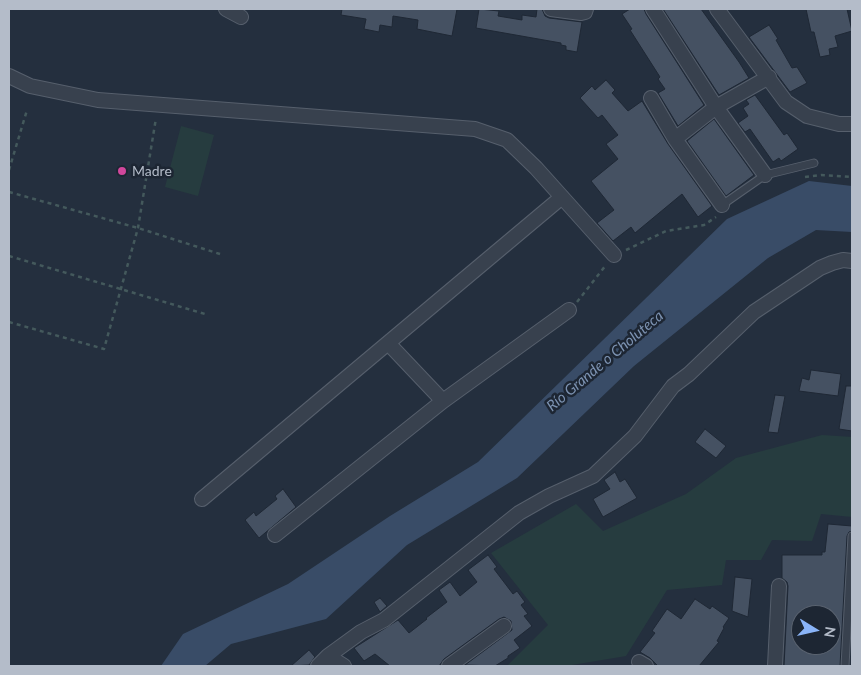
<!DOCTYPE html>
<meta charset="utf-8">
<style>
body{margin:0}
#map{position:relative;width:861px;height:675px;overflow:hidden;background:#242f3e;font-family:Lato,sans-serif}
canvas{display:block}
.frame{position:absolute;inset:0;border:10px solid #b4bcc9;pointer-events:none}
.north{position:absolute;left:791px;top:605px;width:50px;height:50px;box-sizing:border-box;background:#1d2633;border:1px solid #59626f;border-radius:50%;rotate:99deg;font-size:14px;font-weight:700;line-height:20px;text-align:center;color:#b4bcc9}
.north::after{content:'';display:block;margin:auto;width:18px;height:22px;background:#8ab4f8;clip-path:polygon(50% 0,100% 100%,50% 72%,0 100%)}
</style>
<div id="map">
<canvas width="861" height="675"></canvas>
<div class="frame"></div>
<div class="north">N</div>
</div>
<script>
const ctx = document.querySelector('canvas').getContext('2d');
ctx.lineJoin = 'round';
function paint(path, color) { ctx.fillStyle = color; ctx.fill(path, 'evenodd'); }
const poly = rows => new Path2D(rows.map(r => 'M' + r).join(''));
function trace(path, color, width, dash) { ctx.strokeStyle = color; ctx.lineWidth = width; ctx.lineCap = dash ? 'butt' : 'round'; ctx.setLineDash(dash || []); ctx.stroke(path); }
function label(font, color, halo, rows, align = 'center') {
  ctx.font = font + ' Lato,sans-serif'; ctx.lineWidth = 5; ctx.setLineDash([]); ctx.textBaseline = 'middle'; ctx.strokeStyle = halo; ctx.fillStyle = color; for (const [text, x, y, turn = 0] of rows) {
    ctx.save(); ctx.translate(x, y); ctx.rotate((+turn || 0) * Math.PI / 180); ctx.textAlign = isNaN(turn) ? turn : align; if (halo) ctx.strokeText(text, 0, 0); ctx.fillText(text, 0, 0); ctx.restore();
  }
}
const green = poly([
 [181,126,214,135,198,196,165,187],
 [822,435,852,437,852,517,821,514,812,541,772,540,761,560,726,560,722,585,667,590,626,656,566,666,507,666,548,625,491,553,576,504,603,531,686,494,736,458]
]);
const water = poly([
 [809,181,852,186,852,232,816,230,768,258,634,366,517,478,407,545,326,619,231,644,205,666,161,666,183,634,288,584,390,516,478,462,727,219]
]);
const building = poly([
 [342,9,457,9,452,36,417,29,418,20,393,16,392,27,380,25,379,32,364,29,366,19,341,15,342,9],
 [479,9,499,11,498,16,522,20,522,15,536,17,537,9,542,9,545,16,549,18,582,22,577,52,566,50,566,46,561,45,561,43,476,28,479,9],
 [630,9,644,9,646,14,704,105,678,126,658,93,665,89,658,79,660,77,630,30,632,29,622,14,630,9],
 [663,9,701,9,739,62,749,78,719,95,663,9],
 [806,9,847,9,852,31,835,36,838,47,829,49,830,55,820,57,814,32,811,32,806,9],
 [769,25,778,39,776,40,792,68,797,67,807,83,790,92,749,37,769,25],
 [606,80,615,90,612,93,628,111,642,101,668,144,712,206,698,217,682,194,635,233,631,227,613,241,597,223,614,210,591,181,618,159,606,144,618,135,602,115,598,118,580,98,592,86,595,90,606,80],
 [755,95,784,135,787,133,798,149,781,161,779,158,773,162,750,129,745,132,738,123,748,116,743,108,749,104,746,100,755,95],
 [714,119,754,175,726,196,687,141,714,119],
 [811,370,841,374,838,396,799,391,802,378,809,380,811,370],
 [846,386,852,386,852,431,839,429,846,386],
 [775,395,785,396,778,433,768,432,775,395],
 [705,429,726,446,716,458,695,442,705,429],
 [615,472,620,482,625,479,637,498,603,517,593,499,610,489,604,480,615,472],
 [283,489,296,507,259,538,245,520,254,512,256,516,277,499,275,496,283,489],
 [828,524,852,526,852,531,849,532,847,536,840,666,784,666,788,586,787,582,782,578,782,555,822,555,822,552,825,552,828,524],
 [801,615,831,615,831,645,801,645,801,615],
 [488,555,497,567,494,569,513,594,517,591,525,602,521,605,528,614,524,616,532,626,514,640,520,648,508,656,508,658,495,666,465,665,512,630,511,621,504,617,499,619,444,659,439,666,390,666,375,654,364,661,354,648,398,620,409,633,427,619,426,618,447,602,439,590,450,582,460,596,477,582,468,570,488,555],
 [735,577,752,579,748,617,732,611,735,577],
 [380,598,387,606,380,612,374,602,380,598],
 [695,599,710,609,712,606,729,618,723,627,724,628,717,641,719,642,699,666,658,666,650,658,640,652,655,633,652,631,667,609,681,619,695,599],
 [309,650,315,657,309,665,291,666,309,650]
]);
const path = poly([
 [9,170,27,110],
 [805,177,821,175,852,177],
 [9,192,138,228,223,255],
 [626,250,666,231,704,225,716,217],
 [9,256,205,314],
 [577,302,606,265],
 [9,322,104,349,138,228,156,118]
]);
const service = poly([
 [722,205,765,175,814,163],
 [845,666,852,536]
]);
const minor = poly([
 [226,9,241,17],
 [551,9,581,13,585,12,586,9],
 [653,9,716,107,765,175],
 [717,9,786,102,807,116,839,124,852,124],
 [9,76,30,86,98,100,475,129,507,140,536,168,614,255],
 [651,98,675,139,722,205],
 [675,139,716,107,769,77],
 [388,343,443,401],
 [202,499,562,197],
 [275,535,443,401,569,310],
 [328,656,344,666],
 [639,662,646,666],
 [318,666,328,656,361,632,384,620,519,513,549,496,593,476,635,436,673,386,689,374,754,312,820,268,832,263,843,260,852,261],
 [449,666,504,626],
 [775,666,779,586]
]);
const markers = [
 [122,171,5,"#d1479c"]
];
const poiNames = [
 ["Madre",132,171]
];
const waterNames = [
 ["Río Grande o Choluteca",605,361,-40]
];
paint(green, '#263c3f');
paint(water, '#394c67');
paint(building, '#455162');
trace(building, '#1f2835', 1);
trace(service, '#565f6c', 9);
trace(minor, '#565f6c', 16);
trace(path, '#44595c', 2.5, [4, 4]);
trace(service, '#38414e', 7);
trace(minor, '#38414e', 14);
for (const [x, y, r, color] of markers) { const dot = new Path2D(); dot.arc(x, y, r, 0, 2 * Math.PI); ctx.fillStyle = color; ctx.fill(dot); trace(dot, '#1d2633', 2); }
label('14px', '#b4bcc9', '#1d2633', poiNames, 'left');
label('italic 15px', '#7c92b1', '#1d2633', waterNames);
</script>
